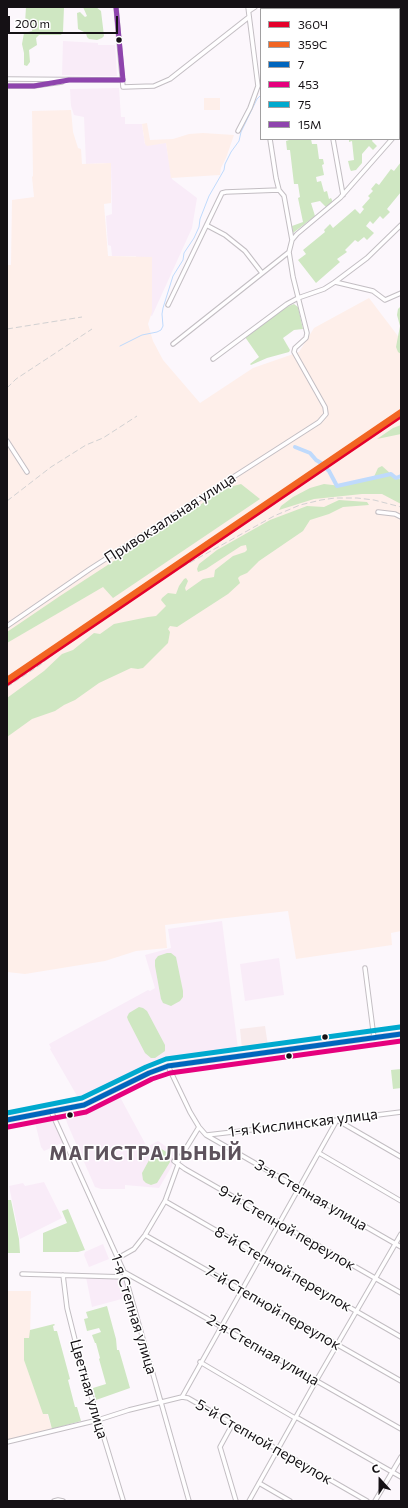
<!DOCTYPE html>
<meta charset="utf-8">
<style>
body{margin:0}
#map{position:relative;width:408px;height:1508px;overflow:hidden;background:#fcf7fc;font-family:Commissioner,sans-serif}
canvas{display:block}
.frame{position:absolute;inset:0;border:8px solid #151115;pointer-events:none}
.legend{position:absolute;left:260px;top:8px;width:140px;height:132px;box-sizing:border-box;background:#fff;border:1px solid #a1a0a1;margin:0;padding:5px 7px;list-style:none;font-size:12px;color:#151115}
.legend li{display:flex;align-items:center;gap:8px;height:20px}
.legend b{width:20px;border:1px solid #a1a0a1}
.north{position:absolute;left:360px;top:1460px;width:40px;height:40px;-webkit-text-stroke:3px #fff;paint-order:stroke;rotate:339deg;font-size:11px;font-weight:700;line-height:16px;text-align:center;color:#151115}
.north::after{content:'';display:block;margin:auto;width:14px;height:18px;background:#151115;clip-path:polygon(50% 0,100% 100%,50% 72%,0 100%)}
.scale{position:absolute;left:8px;top:16px;width:110px;height:18px;box-sizing:border-box;border:2px solid #151115;border-top:0;padding-left:5px;font-size:12px;line-height:14px;white-space:nowrap;color:#151115;-webkit-text-stroke:3px #fff;paint-order:stroke}
</style>
<div id="map">
<canvas width="408" height="1508"></canvas>
<div class="frame"></div>
<ul class="legend">
<li><b style="height:5px;background:#e4002b"></b>360Ч</li>
<li><b style="height:5px;background:#f26522"></b>359С</li>
<li><b style="height:5px;background:#0065bd"></b>7</li>
<li><b style="height:5px;background:#e5007d"></b>453</li>
<li><b style="height:5px;background:#00a9ce"></b>75</li>
<li><b style="height:5px;background:#8e44ad"></b>15М</li>
</ul>
<div class="north">С</div>
<div class="scale">200 m</div>
</div>
<script>
const ctx = document.querySelector('canvas').getContext('2d');
ctx.lineJoin = 'round';
function paint(path, color) { ctx.fillStyle = color; ctx.fill(path, 'evenodd'); }
const poly = rows => new Path2D(rows.map(r => 'M' + r).join(''));
function trace(path, color, width, dash) { ctx.strokeStyle = color; ctx.lineWidth = width; ctx.lineCap = dash ? 'butt' : 'round'; ctx.setLineDash(dash || []); ctx.stroke(path); }
function label(font, color, halo, rows, align = 'center') {
  ctx.font = font + ' Commissioner,sans-serif'; ctx.lineWidth = 3; ctx.setLineDash([]); ctx.textBaseline = 'middle'; ctx.strokeStyle = halo; ctx.fillStyle = color; for (const [text, x, y, turn = 0] of rows) {
    ctx.save(); ctx.translate(x, y); ctx.rotate((+turn || 0) * Math.PI / 180); ctx.textAlign = isNaN(turn) ? turn : align; if (halo) ctx.strokeText(text, 0, 0); ctx.fillText(text, 0, 0); ctx.restore();
  }
}
const built = poly([
 [63,41,98,43,98,45,115,45,117,76,62,75],
 [119,88,121,117,125,117,125,124,142,124,145,144,166,143,172,179,197,198,192,228,152,316,135,306,136,256,112,256,111,246,108,245,106,216,112,214,111,163,86,164,84,117,74,115,71,106,70,89],
 [222,921,238,1049,172,1058,80,1101,50,1049,51,1048,49,1044,148,990,150,991,155,988,145,955,171,948,168,929],
 [279,958,284,995,245,1001,240,964],
 [120,1097,147,1147,158,1141,174,1152,172,1166,159,1188,125,1185,125,1189,101,1189,95,1187,67,1123,66,1119],
 [49,1119,53,1119,64,1142,44,1151,41,1147,35,1122],
 [44,1182,62,1218,20,1239,9,1186,23,1183,25,1186],
 [103,1244,109,1259,89,1267,84,1255,85,1252],
 [86,1277,123,1279,129,1297,92,1307]
]);
const industrial = poly([
 [204,98,220,98,220,110,204,110],
 [71,110,73,132,78,148,81,149,82,164,111,163,111,203,104,204,108,256,152,257,152,312,148,324,153,341,163,360,200,403,253,368,299,352,314,328,369,298,401,340,401,931,391,933,392,945,296,959,288,911,165,925,167,948,136,951,105,961,25,974,7,972,7,265,11,265,12,200,34,197,32,177,33,176,32,111],
 [147,123,150,140,173,139,189,134,203,133,234,135,226,158,221,168,220,175,171,178,166,143,147,146,145,144,142,124],
 [7,1291,31,1291,30,1338,24,1338,52,1429,7,1441]
]);
const medical = poly([
 [265,1026,268,1046,242,1049,240,1029]
]);
const green = poly([
 [26,7,64,7,63,32,61,35,39,35,36,38,37,45,29,50,30,62,27,66,24,65,24,53,22,44,24,33,32,31,33,26,27,25,25,23],
 [83,7,96,7,101,11,104,36,102,38,97,40,89,39,87,37,86,33,78,29,77,13,80,12,85,17,87,16],
 [289,139,311,139,312,144,317,144,319,159,323,159,324,164,322,165,324,175,316,177,317,182,321,181,324,192,327,191,329,199,331,198,332,200,332,202,326,207,320,201,311,203,315,216,293,233,292,226,303,222,298,198,300,197,298,184,294,184,290,150,287,150,286,141,289,140],
 [349,139,373,139,372,141,377,146,373,150,369,146,362,154,362,163,356,170,351,171,350,169,348,161,354,160,352,141,349,142],
 [401,162,401,192,387,209,390,212,383,219,380,216,373,224,370,221,366,226,374,233,367,240,364,237,358,242,355,240,345,250,347,252,337,259,340,262,316,283,298,260,306,254,303,250,325,232,324,230,330,224,333,228,355,209,360,214,364,209,362,207,370,198,368,196,373,191,371,189,376,183,379,185,391,169,394,171],
 [294,304,298,307,303,329,294,330,283,338,290,350,289,352,267,358,251,365,250,364,259,357,245,337,284,308],
 [400,307,401,307,401,354,398,352,396,347,400,326,397,315,398,309],
 [401,425,401,434,377,439,393,428],
 [382,466,391,474,401,480,401,504,382,494,362,494,314,499,279,510,281,506,293,497,310,488,324,484,341,486,373,479,378,468],
 [241,484,260,499,113,598,103,587,7,643,7,632,60,596,226,488],
 [339,500,367,502,369,505,343,507,329,514,310,520,303,531,259,561,247,573,240,576,238,578,240,583,228,594,177,627,170,626,168,629,170,632,168,643,143,668,138,669,131,668,99,683,75,700,64,705,55,711,32,719,7,737,7,698,44,671,62,654,73,650,94,633,100,634,114,624,148,617,156,616,166,606,161,600,162,598,168,593,176,594,179,586,184,579,186,578,188,581,185,588,186,591,203,579,214,577,215,570,233,556,245,552,247,550,246,545,241,546,206,569,198,572,197,569,199,564,217,550,270,520,307,506,324,507],
 [167,953,171,953,176,957,183,991,183,997,180,1001,171,1006,163,1003,161,999,155,966,155,960,158,956],
 [139,1007,143,1008,147,1011,165,1045,165,1051,155,1058,151,1058,145,1053,128,1020,127,1017,129,1013],
 [401,1069,401,1088,393,1089,391,1070],
 [160,1148,168,1153,170,1162,157,1183,151,1185,146,1183,143,1180,142,1173,154,1151],
 [7,1200,11,1200,19,1239,20,1253,7,1253],
 [68,1209,85,1250,78,1252,43,1252,43,1233,67,1223,62,1211],
 [107,1306,116,1339,117,1350,119,1350,130,1388,96,1400,93,1388,106,1384,99,1359,100,1358,96,1343,95,1343,92,1335,101,1332,99,1328,87,1331,84,1319,88,1318,86,1312],
 [54,1324,55,1325,53,1326,54,1331,57,1331,70,1379,68,1380,75,1407,77,1407,81,1421,52,1429,48,1414,43,1414,24,1360,24,1338,29,1338,30,1330]
]);
const stream = poly([
 [304,9,305,7],
 [120,346,142,335,157,332,161,330,163,326,162,314,163,308,173,276,183,260,184,253,194,238,199,227,200,219,209,196,224,170,225,164,231,152,239,141,241,132,257,99,261,95]
]);
const canal = poly([
 [295,447,310,453,316,460,321,463,329,471,337,486,391,474,396,478,401,476]
]);
const minor = poly([
 [116,7,123,87,154,86,170,79,249,17],
 [319,7,319,9],
 [368,7,368,9],
 [299,9,300,7],
 [249,11,255,7],
 [7,79,123,80],
 [7,86,34,86,62,82],
 [238,131,250,108,258,86,248,7],
 [399,132,401,130],
 [333,139,343,195],
 [208,226,225,235,245,251,262,273],
 [292,240,297,234,340,198,392,139],
 [335,282,373,291,385,300,401,293],
 [168,305,222,193,226,192,279,190],
 [173,344,289,252],
 [213,359,287,304,298,298,324,289,335,282,367,258,401,225],
 [7,441,27,472],
 [378,512,395,514,401,517],
 [7,626,90,569,319,422,326,414,325,407,294,352,295,348,306,338,307,333,293,277,289,252,292,240,284,196,279,190,276,178,270,139],
 [365,968,374,1038],
 [168,1066,190,1112,199,1127,206,1135,401,1247],
 [51,1111,124,1272,189,1501],
 [207,1135,337,1120,401,1112],
 [319,1153,401,1201],
 [174,1161,185,1169,401,1293],
 [177,1163,199,1127],
 [165,1201,401,1337],
 [145,1235,401,1381],
 [118,1258,134,1249,145,1235,165,1201,178,1165],
 [124,1272,185,1306,401,1429],
 [22,1274,125,1277],
 [63,1275,67,1308,79,1356,123,1500],
 [200,1362,295,1418],
 [182,1397,188,1398,367,1501],
 [296,1417,401,1477],
 [232,1425,220,1447,236,1501],
 [7,1442,98,1420,129,1410,182,1397,337,1120,401,1157],
 [259,1483,290,1501],
 [54,1501,58,1500,63,1501],
 [249,1501,316,1381,401,1234],
 [375,1501,401,1457]
]);
const major = poly([
 [7,1120,84,1105,149,1073,168,1066,401,1034]
]);
const rail = poly([
 [7,329,82,317],
 [7,388,16,379,92,329],
 [7,501,51,467,86,445,103,438,137,416],
 [182,567,274,516,300,505,321,500,335,498,357,498,374,500,401,507],
 [7,687,40,665,72,639]
]);
const bus1 = poly([
 [7,1120,84,1105,149,1073,168,1066,401,1034]
]);
const bus2 = poly([
 [8,1127,86,1112,152,1079,170,1073,401,1041]
]);
const bus3 = poly([
 [7,1113,82,1098,146,1067,166,1059,400,1027]
]);
const bus4 = poly([
 [7,86,34,86,69,80,123,80,116,7]
]);
const rail1 = poly([
 [7,683,401,415]
]);
const rail2 = poly([
 [7,680,401,412]
]);
const markers = [
 [119,40,3.5,"#151115"],
 [325,1037,3.5,"#151115"],
 [289,1056,3.5,"#151115"],
 [70,1115,3.5,"#151115"]
];
const streetNames = [
 ["Привокзальная улица",170,518,-33],
 ["1-я Кислинская улица",303,1123,-7],
 ["3-я Степная улица",311,1195,30],
 ["9-й Степной переулок",287,1228,30],
 ["8-й Степной переулок",283,1269,30],
 ["7-й Степной переулок",273,1308,30],
 ["1-я Степная улица",134,1314,73],
 ["2-я Степная улица",263,1350,30],
 ["Цветная улица",89,1389,74],
 ["5-й Степной переулок",264,1442,30]
];
const districtNames = [
 ["МАГИСТРАЛЬНЫЙ",146,1154]
];
paint(built, '#f9ecf8');
paint(industrial, '#feefea');
paint(medical, '#f8ebec');
paint(green, '#cfe7c2');
trace(stream, '#bfdafc', 1);
trace(canal, '#bfdafc', 4);
trace(minor, '#c3bec3', 5.5);
trace(major, '#d4d1d4', 6);
trace(minor, '#fffeff', 3.5);
trace(major, '#ebe6e0', 4.5);
trace(rail, '#d2d1d2', 1, [6, 3]);
trace(bus1, '#0065bd', 5);
trace(bus2, '#e5007d', 5);
trace(bus3, '#00a9ce', 5);
trace(bus4, '#8e44ad', 5);
trace(rail1, '#e4002b', 6);
trace(rail2, '#f26522', 6);
for (const [x, y, r, color] of markers) { const dot = new Path2D(); dot.arc(x, y, r, 0, 2 * Math.PI); ctx.fillStyle = color; ctx.fill(dot); trace(dot, '#fff', 1.5); }
label('15px', '#151115', '#fff', streetNames);
ctx.letterSpacing = '1px';
label('bold 19px', '#5d525c', '#fff', districtNames);
ctx.letterSpacing = '0px';
</script>
